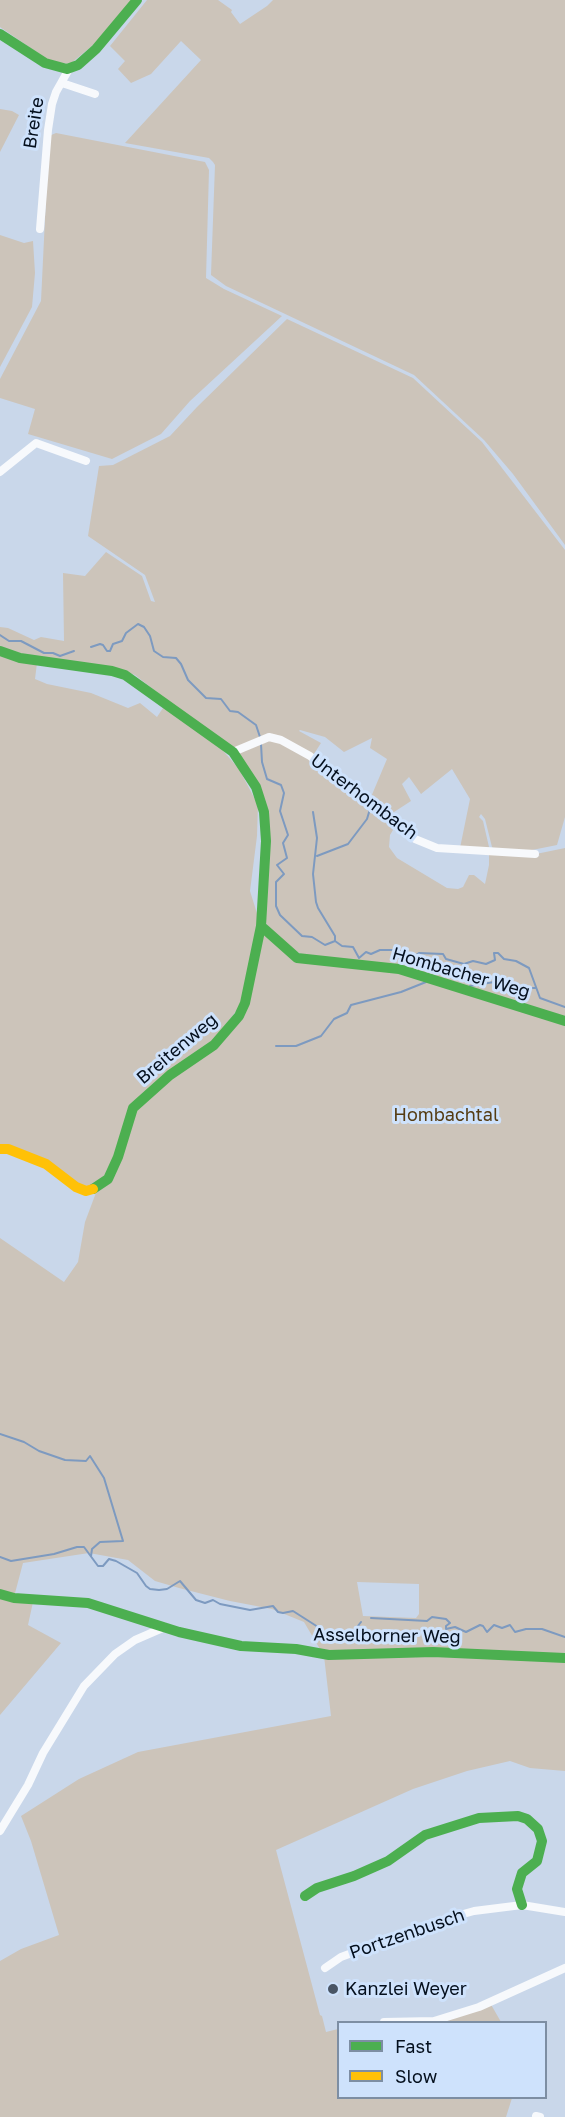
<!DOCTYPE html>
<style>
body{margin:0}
#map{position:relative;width:565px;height:2117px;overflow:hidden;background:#c9d7ea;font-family:"Golos Text",sans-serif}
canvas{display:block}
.legend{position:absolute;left:337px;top:2021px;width:210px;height:78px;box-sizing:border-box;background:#cee2fc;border:2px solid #7d8ea3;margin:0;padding:8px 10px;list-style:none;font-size:18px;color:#040f1d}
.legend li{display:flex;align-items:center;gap:12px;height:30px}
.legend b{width:30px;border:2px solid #7d8ea3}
</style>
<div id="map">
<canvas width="565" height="2117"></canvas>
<ul class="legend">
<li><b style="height:8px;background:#4caf50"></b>Fast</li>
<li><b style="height:8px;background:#ffc107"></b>Slow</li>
</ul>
</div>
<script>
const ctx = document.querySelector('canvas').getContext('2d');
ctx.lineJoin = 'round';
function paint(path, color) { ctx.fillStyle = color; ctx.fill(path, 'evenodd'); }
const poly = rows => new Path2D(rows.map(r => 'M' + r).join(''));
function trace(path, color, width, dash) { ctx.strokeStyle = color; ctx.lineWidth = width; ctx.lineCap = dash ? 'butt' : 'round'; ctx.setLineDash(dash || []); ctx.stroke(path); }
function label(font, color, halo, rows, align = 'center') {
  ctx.font = font + ' "Golos Text",sans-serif'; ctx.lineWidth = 6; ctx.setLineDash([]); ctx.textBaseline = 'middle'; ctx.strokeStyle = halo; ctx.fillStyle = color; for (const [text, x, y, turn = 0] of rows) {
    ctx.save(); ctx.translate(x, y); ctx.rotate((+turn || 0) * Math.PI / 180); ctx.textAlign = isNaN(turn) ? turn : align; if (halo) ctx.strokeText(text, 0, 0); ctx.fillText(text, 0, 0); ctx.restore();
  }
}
const green = poly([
 [0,0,133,0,109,32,70,64,51,62,0,27],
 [147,0,218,0,232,10,231,12,240,24,267,6,273,0,565,0,565,545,513,474,484,440,414,375,226,286,211,275,215,165,213,162,209,158,125,143,201,60,181,41,151,74,131,83,118,69,125,61,110,46],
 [0,109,12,111,19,115,0,152],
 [56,133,205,162,209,170,206,278,224,289,282,316,190,401,161,434,112,459,28,434,35,409,0,398,0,379,41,301,49,136],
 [0,235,24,243,33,241,35,273,32,307,0,367],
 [287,319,413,378,482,442,565,550,565,817,557,845,527,851,533,857,540,856,536,854,565,848,565,1771,530,1768,510,1761,467,1771,413,1789,276,1850,320,2015,322,2016,326,2032,338,2029,338,2098,512,2098,506,2117,0,2117,0,1961,21,1949,59,1935,31,1841,21,1816,79,1779,138,1752,331,1716,324,1656,304,1622,272,1609,230,1601,179,1588,155,1581,128,1560,89,1553,23,1563,14,1597,0,1593,0,1238,64,1282,78,1262,85,1222,97,1190,109,1179,135,1108,241,1018,263,927,293,960,309,957,297,952,274,934,265,922,269,835,242,759,135,675,117,668,51,660,0,649,0,627,8,628,34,640,41,637,64,641,63,573,85,576,106,552,142,576,151,601,155,602,145,575,88,536,99,466,113,465,170,436,197,407],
 [300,730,325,737,344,752,372,738,370,748,387,759,371,797,391,814,411,801,402,784,409,777,421,794,452,769,470,799,460,848,486,850,489,847,483,821,479,817,481,814,485,819,492,847,495,851,489,854,489,865,485,884,474,875,469,875,463,887,458,889,447,888,397,858,389,847,390,835,396,825,312,757,321,743,299,731],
 [357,1582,419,1584,419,1614,416,1618,363,1616],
 [0,653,37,663,35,679,47,684,91,693,128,708,140,703,157,717,165,705,212,738,239,769,258,805,257,836,250,891,260,923,243,1002,212,1043,132,1106,107,1179,86,1189,46,1163,0,1148],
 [0,1596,33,1602,28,1625,61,1643,0,1715],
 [489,2001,501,2022,384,2022,435,2018]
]);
const stream = poly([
 [0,635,9,641,21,641,44,653,53,653,60,656,74,651],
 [91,647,100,644,103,645,107,651,110,651,113,644,122,641,126,633,138,624,144,627,150,636,154,651,163,657,176,658,181,664,188,680,206,698,221,699,230,711,238,712,256,725,260,737],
 [261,744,262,762,267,779,281,785,284,793,280,811,288,835,283,843,287,858,277,865,284,874,276,882,276,906,280,915,302,936,312,937,325,945,335,941,342,946,353,947,359,958,366,952,371,954,380,950,399,950,407,961,419,953,443,954,446,959,464,964,473,961,486,964,495,960,494,953,498,953,504,959,516,961,529,968,540,998,565,1007],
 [313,812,317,838,313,874,316,902,318,908,335,936,335,941],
 [317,856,348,844,367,819,370,809],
 [470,986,494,982,503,984,510,981,518,988,535,988],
 [276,1046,296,1046,321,1036,334,1019,347,1013,351,1005,401,992,426,982],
 [0,1434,24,1442,39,1451,65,1460,86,1461,90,1456,104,1478,123,1541,100,1542,92,1549,91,1556],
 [0,1557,11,1561,54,1554,77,1547,84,1547,98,1566,103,1566,109,1559,116,1561,137,1573,146,1586,150,1589,159,1590,167,1589,180,1581,196,1600,205,1603,213,1600,220,1604,250,1610,273,1606,278,1612,283,1613,293,1611,318,1627,328,1637,347,1640,361,1622],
 [371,1618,427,1621,432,1617,446,1619,450,1623,446,1626,446,1629,455,1627,466,1632,480,1625,483,1626,487,1632,494,1625,502,1628,510,1625,515,1632,526,1629,542,1629,565,1637]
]);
const street = poly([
 [62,83,95,94],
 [40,229,48,130,52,104,56,92,69,69],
 [0,472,36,443,86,461],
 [233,752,269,737,281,740,310,756,336,778,372,801,406,833,415,839,437,848,535,854],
 [0,1831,28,1785,43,1753,84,1686,115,1654,135,1640,165,1627],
 [325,1968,341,1957,435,1922,474,1911,522,1905,565,1912],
 [384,2022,434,2021,479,2007,565,1968],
 [536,2116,540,2117]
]);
const fast = poly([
 [0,34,45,63,67,69,78,65,96,49,137,0],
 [0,651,20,658,112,671,125,675,233,752,256,787,264,812,266,841,261,926,245,1003,239,1016,214,1045,170,1075,133,1108,118,1157,108,1179,93,1189],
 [261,926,297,958,399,969,565,1021],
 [0,1594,14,1598,88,1603,179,1632,241,1646,296,1649,329,1655,433,1652,565,1658],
 [305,1896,317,1888,354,1876,388,1861,425,1835,479,1818,518,1816,527,1819,538,1829,542,1841,537,1861,522,1873,517,1889,522,1905]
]);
const slow = poly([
 [0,1149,8,1149,46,1164,76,1187,86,1191,93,1189]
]);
const markers = [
 [333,1989,6,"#495565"]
];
const streetNames = [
 ["Breite",34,123,-81],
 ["Unterhombach",364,797,37],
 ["Hombacher Weg",461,973,16],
 ["Breitenweg",177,1049,-40],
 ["Asselborner Weg",387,1636,1],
 ["Portzenbusch",407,1934,-19]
];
const parkNames = [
 ["Hombachtal",446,1115]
];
const poiNames = [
 ["Kanzlei Weyer",345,1989]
];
paint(green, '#ccc4ba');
trace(stream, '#7d9ac0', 2);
trace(street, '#f7f9fc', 8);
trace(fast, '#4caf50', 10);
trace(slow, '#ffc107', 10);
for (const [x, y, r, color] of markers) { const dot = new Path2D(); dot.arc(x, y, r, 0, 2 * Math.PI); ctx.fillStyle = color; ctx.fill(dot); trace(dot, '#cee2fc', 2); }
label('18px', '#040f1d', '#cee2fc', streetNames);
label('18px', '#553c13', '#cee2fc', parkNames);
label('18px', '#040f1d', '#cee2fc', poiNames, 'left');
</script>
